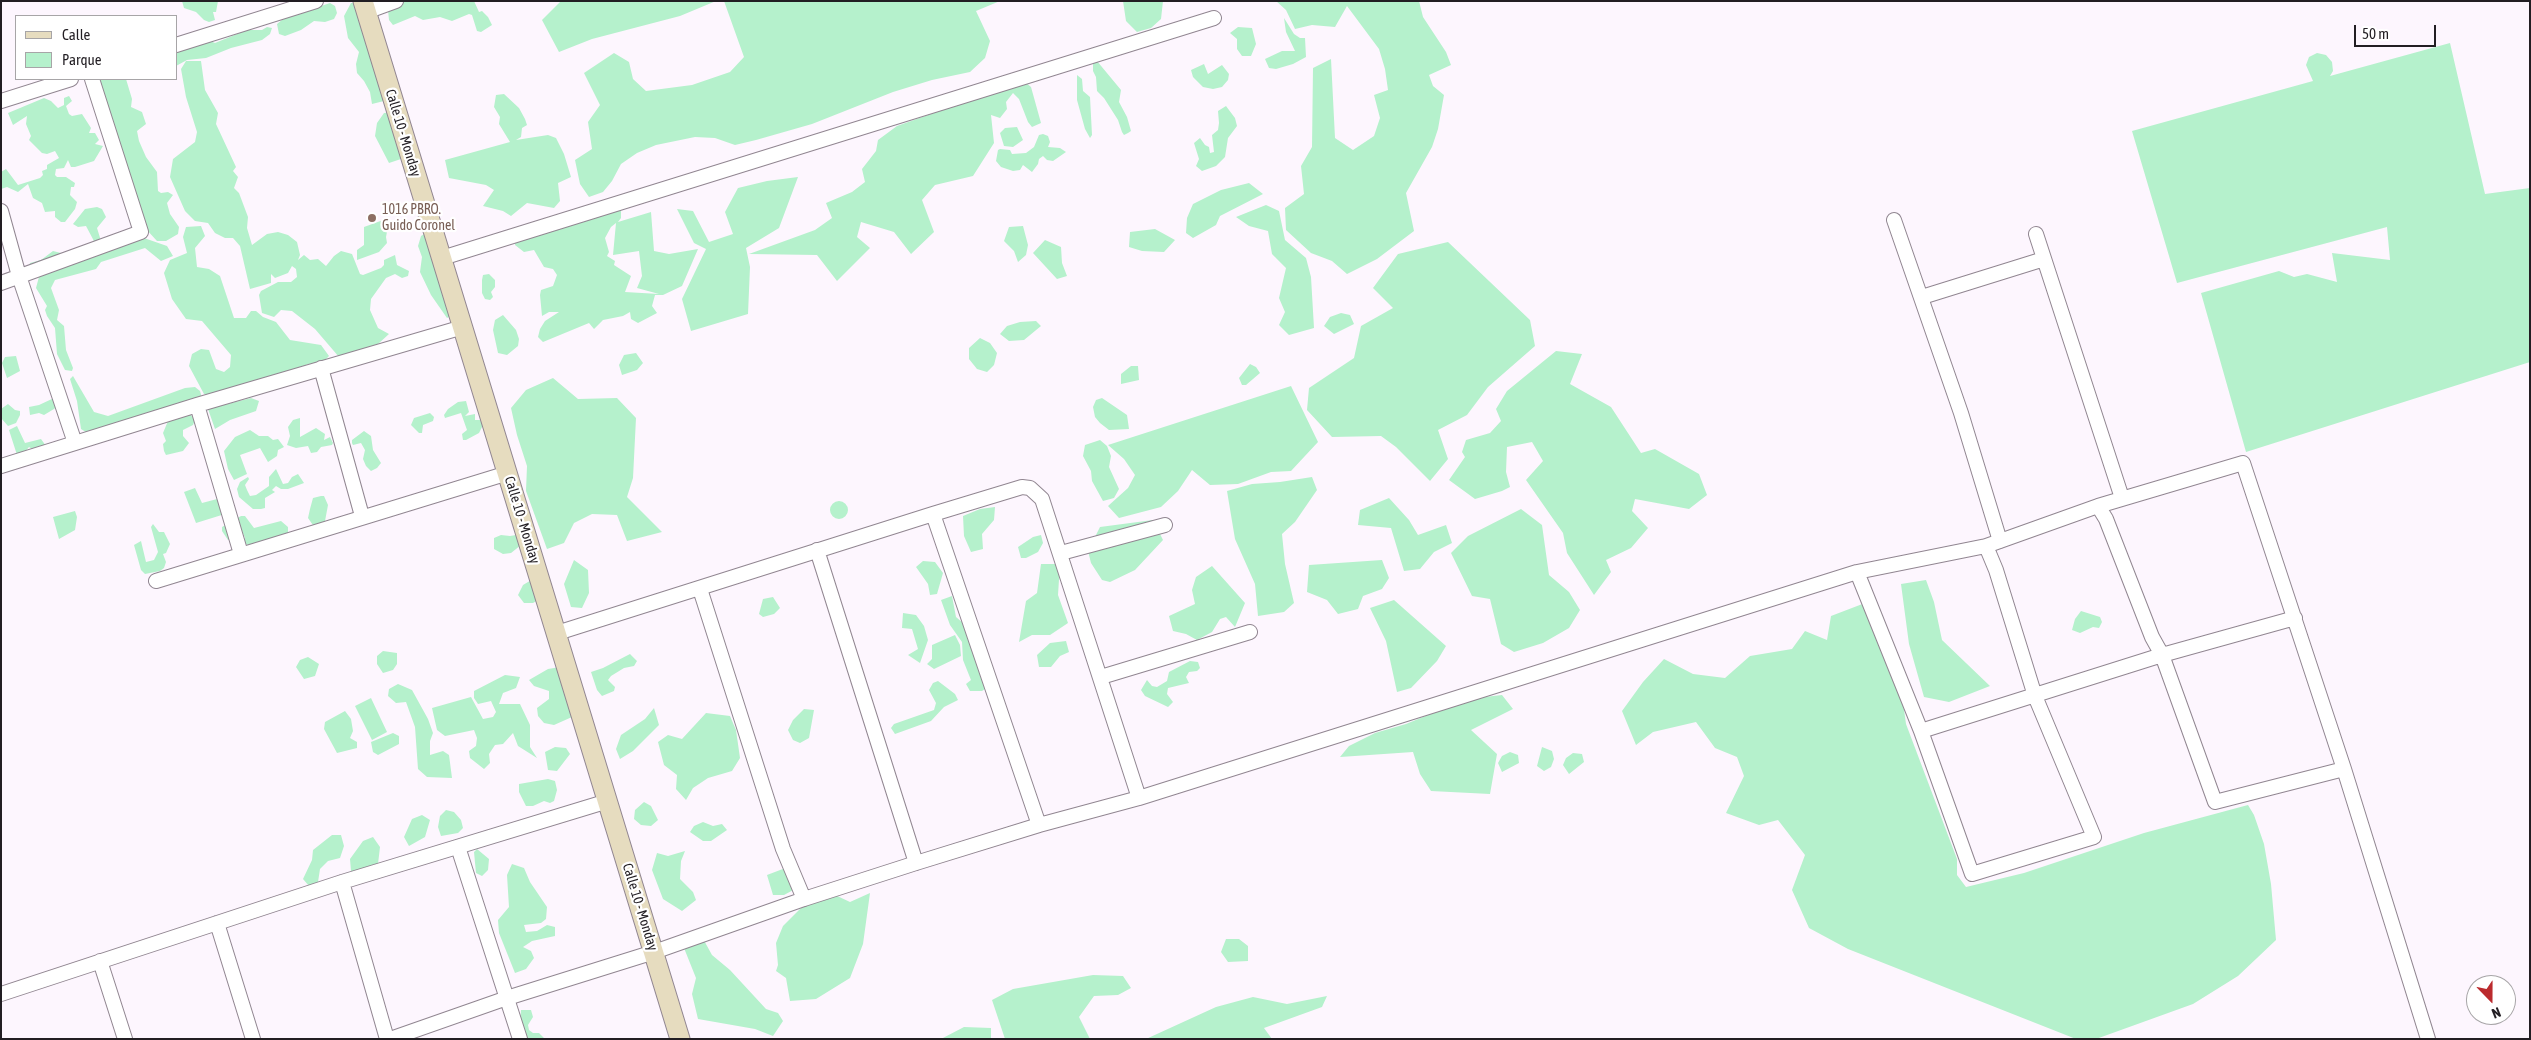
<!DOCTYPE html>
<style>
body{margin:0}
#map{position:relative;width:2531px;height:1040px;overflow:hidden;background:#fdf6fe;font-family:"Asap Condensed",sans-serif}
canvas{display:block}
.frame{position:absolute;inset:0;border:2px solid #221e23;pointer-events:none}
.legend{position:absolute;left:15px;top:15px;width:162px;height:65px;box-sizing:border-box;background:#fff;border:1px solid #a7a5a7;margin:0;padding:6px 9px;list-style:none;font-size:15px;color:#221e23}
.legend li{display:flex;align-items:center;gap:10px;height:25px}
.legend b{width:25px;border:1px solid #a7a5a7}
.north{position:absolute;left:2466px;top:975px;width:50px;height:50px;box-sizing:border-box;background:#fff;border:1px solid #a7a5a7;border-radius:50%;rotate:158deg;font-size:14px;font-weight:700;line-height:20px;text-align:center;color:#221e23}
.north::after{content:'';display:block;margin:auto;width:18px;height:22px;background:#bb2b2e;clip-path:polygon(50% 0,100% 100%,50% 72%,0 100%)}
.scale{position:absolute;left:2354px;top:25px;width:82px;height:22px;box-sizing:border-box;border:2px solid #221e23;border-top:0;padding-left:6px;font-size:15px;line-height:18px;white-space:nowrap;color:#221e23;-webkit-text-stroke:4px #fff;paint-order:stroke}
</style>
<div id="map">
<canvas width="2531" height="1040"></canvas>
<div class="frame"></div>
<ul class="legend">
<li><b style="height:6px;background:#e6dcbf"></b>Calle</li>
<li><b style="height:14px;background:#b5f1cc"></b>Parque</li>
</ul>
<div class="north">N</div>
<div class="scale">50 m</div>
</div>
<script>
const ctx = document.querySelector('canvas').getContext('2d');
ctx.lineJoin = 'round';
function paint(path, color) { ctx.fillStyle = color; ctx.fill(path, 'evenodd'); }
const poly = rows => new Path2D(rows.map(r => 'M' + r).join(''));
function trace(path, color, width, dash) { ctx.strokeStyle = color; ctx.lineWidth = width; ctx.lineCap = dash ? 'butt' : 'round'; ctx.setLineDash(dash || []); ctx.stroke(path); }
function label(font, color, halo, rows, align = 'center') {
  ctx.font = font + ' "Asap Condensed",sans-serif'; ctx.lineWidth = 4.5; ctx.setLineDash([]); ctx.textBaseline = 'middle'; ctx.strokeStyle = halo; ctx.fillStyle = color; for (const [text, x, y, turn = 0] of rows) {
    ctx.save(); ctx.translate(x, y); ctx.rotate((+turn || 0) * Math.PI / 180); ctx.textAlign = isNaN(turn) ? turn : align; if (halo) ctx.strokeText(text, 0, 0); ctx.fillText(text, 0, 0); ctx.restore();
  }
}
const green = poly([
 [182,1,218,1,216,12,213,12,215,20,209,22,204,20,196,12,184,8],
 [404,1,474,1,479,12,482,11,488,17,492,25,481,32,477,31,472,15,469,14,452,21,440,17,423,20,415,16,393,25,389,20,388,10],
 [561,1,716,1,680,16,592,39,559,52,542,20],
 [724,1,1000,1,976,11,990,41,985,58,970,72,932,80,893,92,812,124,756,140,735,145,715,138,695,137,656,145,637,153,621,164,612,181,603,192,589,197,580,184,575,160,592,149,588,122,600,105,584,73,614,53,629,62,633,79,646,91,692,85,730,72,744,57],
 [1123,1,1163,1,1161,19,1151,28,1137,32,1126,21],
 [1276,1,1419,1,1423,17,1446,52,1451,65,1429,75,1433,86,1444,95,1438,129,1432,147,1406,193,1414,231,1377,259,1347,274,1332,261,1311,253,1286,230,1285,208,1304,194,1301,166,1312,147,1313,68,1331,59,1335,138,1353,150,1374,136,1380,118,1374,95,1388,90,1385,69,1379,49,1347,6,1335,27,1312,25,1295,29,1286,10],
 [330,3,335,6,337,13,334,19,325,22,314,21,301,30,285,36,279,34,277,24,283,19],
 [351,3,357,3,388,100,372,104,370,92,364,81,357,73,356,64,359,52,348,38,344,16],
 [1284,18,1294,34,1300,38,1305,38,1306,57,1293,64,1276,69,1269,68,1265,59,1282,51,1295,51,1286,32],
 [267,27,272,28,270,34,262,40,231,48,206,58,187,60,176,66,176,50,210,41,215,43,247,30,262,30],
 [1238,27,1252,28,1256,44,1251,56,1242,56,1237,49,1237,39,1230,33],
 [2450,43,2485,194,2530,188,2530,362,2246,452,2201,293,2279,271,2294,277,2307,274,2337,282,2332,253,2390,260,2387,227,2177,283,2132,131,2313,81,2306,65,2309,57,2317,53,2326,55,2332,62,2333,71,2330,76],
 [186,61,201,61,205,90,218,113,216,124,236,167,233,171,238,177,234,188,239,193,248,217,247,228,252,245,267,234,278,232,288,235,297,242,300,255,298,260,304,255,310,260,318,259,326,266,334,256,341,251,352,254,360,274,363,275,381,268,384,265,384,260,395,255,397,265,409,271,408,276,402,278,395,274,386,278,371,299,370,310,378,328,389,334,378,344,339,357,315,329,292,311,281,310,274,317,262,313,259,295,261,291,278,282,291,282,297,277,296,269,292,266,288,273,275,278,271,274,271,283,250,289,240,246,233,238,225,238,215,233,208,223,195,221,185,211,170,177,173,159,195,142,197,132,186,97,181,69],
 [1097,61,1121,90,1119,102,1127,117,1131,131,1128,133,1124,135,1122,132,1118,120,1104,98,1097,91,1096,77,1093,71,1093,63],
 [1204,64,1208,74,1222,65,1229,74,1228,80,1222,87,1213,89,1203,87,1193,77,1191,70],
 [1077,75,1082,79,1083,91,1090,97,1092,135,1090,138,1085,129,1077,100],
 [101,79,126,79,132,99,131,107,142,112,146,124,137,131,139,141,146,157,157,172,158,191,161,193,168,192,173,195,167,203,170,214,179,227,178,234,166,241,157,241,146,229,130,174,124,166,99,87],
 [1024,81,1031,87,1041,123,1032,127,1028,122,1019,99,1013,93,1006,102,1007,109,1000,118,991,115,994,143,973,176,935,185,922,200,934,232,911,254,894,232,861,222,857,237,870,248,837,281,817,255,749,254,815,230,832,218,826,203,852,192,865,182,862,169,876,151,878,140,897,126],
 [504,94,519,108,525,119,527,125,522,128,521,137,516,140,548,135,556,138,564,154,571,177,558,183,560,201,554,208,527,203,511,216,503,211,483,206,494,190,486,185,449,178,445,160,510,142,499,124,500,117,494,107,496,95],
 [69,96,72,101,66,106,69,114,72,116,82,114,91,128,89,133,95,133,99,140,95,144,103,146,94,161,75,167,71,167,68,160,64,168,56,169,55,175,57,177,66,177,75,183,74,187,71,187,70,195,77,202,75,209,65,222,61,222,55,217,55,211,45,212,42,203,33,198,28,184,18,192,7,187,1,189,1,172,6,169,18,185,40,178,43,175,42,171,47,169,47,165,59,158,55,151,47,154,42,153,29,140,31,136,26,124,27,116,13,125,8,113,44,98,51,101,58,108,64,105,64,98],
 [1226,106,1235,118,1237,126,1228,138,1225,157,1216,166,1202,171,1196,166,1199,159,1194,143,1200,138,1205,145,1209,147,1210,153,1214,152,1212,135,1218,130,1219,123,1218,111],
 [394,112,404,158,389,163,375,136,377,123,384,113],
 [1017,127,1023,140,1013,147,1004,146,1000,133,1005,128],
 [1043,134,1048,136,1050,142,1048,147,1060,148,1066,152,1053,161,1047,160,1043,156,1039,159,1038,164,1032,172,1023,165,1020,170,1013,171,1001,167,996,161,998,150,1000,149,1010,150,1012,154,1026,153,1034,147,1039,135],
 [798,177,779,228,746,248,750,267,748,314,691,331,682,299,706,249,694,243,677,209,693,211,709,242,733,234,725,212,738,188,767,181],
 [1249,183,1263,194,1220,216,1216,225,1193,238,1186,233,1187,218,1193,204,1221,190],
 [1266,205,1279,211,1285,240,1306,258,1311,277,1314,328,1289,335,1279,325,1285,312,1279,298,1286,268,1272,254,1268,231,1249,226,1236,217],
 [97,207,102,209,106,217,97,228,101,241,95,243,86,226,78,227,73,224,85,209],
 [621,209,621,218,618,222,651,212,654,251,669,254,698,249,682,286,663,295,655,295,652,306,657,313,638,323,631,319,630,312,623,316,603,320,594,329,589,323,543,342,538,337,540,329,545,321,559,312,549,312,542,316,540,295,541,290,553,286,557,275,553,269,544,267,534,250,524,252,515,245,515,240],
 [616,223,613,255,639,251,642,276,637,288,659,294,625,292,631,276,614,265,615,261,607,256,609,252,605,238,611,227],
 [386,219,389,221,386,237,387,243,379,252,357,260,357,250,364,245,364,227],
 [201,226,205,236,195,248,197,267,209,269,220,276,234,318,246,318,251,311,256,311,263,317,276,322,290,340,321,345,329,356,323,362,308,364,283,375,219,394,204,394,189,366,192,354,201,349,209,350,216,369,224,372,230,367,231,355,202,321,186,319,172,299,164,273,170,260,187,253,183,237,186,227],
 [1023,226,1028,245,1026,255,1018,262,1014,251,1004,241,1009,227],
 [1155,229,1175,240,1164,252,1142,251,1129,247,1130,232],
 [429,231,451,316,447,318,431,295,420,272,422,257,418,246,421,236],
 [144,238,167,246,173,256,161,261,145,248,101,262,96,269,55,280,51,288,59,310,57,320,64,326,66,350,73,368,72,371,65,370,57,354,55,328,47,316,45,310,47,306,36,288,40,273,28,270,30,263,41,260,53,251,61,253,59,258,124,245],
 [1045,240,1061,247,1062,263,1067,276,1057,279,1033,253],
 [1448,242,1530,320,1535,346,1488,387,1467,415,1438,430,1448,459,1430,481,1396,447,1381,436,1332,437,1307,410,1309,388,1354,358,1361,326,1393,308,1373,288,1398,254],
 [489,274,495,280,495,287,491,292,493,297,490,300,485,299,482,293,482,280,483,275],
 [1341,313,1350,315,1354,324,1334,334,1324,326,1330,317],
 [503,315,516,330,519,339,518,346,507,355,498,353,493,330,495,320],
 [1036,321,1041,326,1024,340,1009,341,1000,334,1007,326,1020,322],
 [980,338,990,343,997,353,994,365,987,372,977,369,969,359,969,348],
 [1556,351,1582,354,1570,384,1611,407,1641,453,1655,449,1699,474,1707,495,1689,509,1635,499,1632,511,1648,528,1631,548,1606,560,1611,572,1594,595,1567,553,1563,533,1526,480,1543,461,1532,442,1507,447,1506,472,1510,487,1502,491,1475,499,1449,480,1465,457,1462,452,1466,440,1490,433,1501,421,1496,409,1507,391],
 [636,353,643,363,637,370,622,375,619,365,624,355],
 [16,356,20,371,7,378,2,363,5,357],
 [1250,364,1256,367,1260,373,1246,385,1242,385,1239,378],
 [1131,366,1138,366,1139,380,1121,384,1121,374],
 [73,376,94,412,108,416,185,388,195,387,200,391,202,398,89,434,81,429,77,401,70,379],
 [553,378,578,399,617,398,636,418,633,478,627,497,662,532,627,541,617,515,592,514,574,523,564,543,547,549,526,491,527,466,517,435,511,408,526,390],
 [1291,386,1318,442,1291,471,1271,472,1238,484,1210,485,1192,470,1178,491,1161,507,1119,518,1108,506,1128,488,1135,475,1124,459,1108,445],
 [54,398,57,406,54,409,44,415,39,413,30,415,29,407,39,405],
 [251,398,259,401,256,411,230,420,215,429,208,409],
 [1102,398,1127,415,1129,429,1109,430,1100,423,1095,417,1093,407,1096,400],
 [466,401,469,412,465,416,475,414,475,420,480,420,483,425,479,433,466,440,463,440,462,434,467,430,461,413,445,418,444,415,448,409,458,402],
 [8,404,15,410,20,411,20,415,16,423,8,426,1,418,1,409],
 [430,413,434,417,433,421,423,425,422,433,419,433,411,425,414,418],
 [190,414,195,420,193,425,183,430,183,436,189,443,183,451,166,455,164,451,163,444,166,441,163,433,168,421],
 [300,418,300,437,316,428,325,434,324,440,330,437,333,443,332,445,321,447,317,452,311,453,308,446,296,448,287,445,290,436,288,427,293,420],
 [17,426,25,443,41,439,46,446,35,451,29,447,24,453,17,455,9,430],
 [250,430,259,436,268,436,273,440,278,439,284,447,278,450,277,456,268,462,260,448,240,455,247,474,234,480,228,469,224,451,235,437],
 [364,431,371,436,373,450,381,463,377,468,371,471,366,466,363,459,365,450,361,443,353,445,352,443,352,440],
 [1100,440,1107,446,1111,456,1109,467,1119,489,1114,498,1103,501,1092,481,1091,471,1083,456,1085,445],
 [276,469,283,484,288,483,292,477,298,474,304,483,288,489,281,489,276,486,272,490,275,492,265,498,265,508,261,509,253,509,239,497,237,489,240,482,248,477,249,479,245,485,247,490,250,496,256,495,269,486,269,477],
 [1312,477,1317,490,1295,522,1282,534,1285,564,1294,603,1284,612,1258,616,1255,584,1235,539,1227,491,1252,484,1280,482],
 [195,488,202,503,221,498,225,514,196,523,184,492],
 [321,496,324,496,328,505,325,521,315,528,308,518,310,509,313,498],
 [1389,498,1409,520,1418,535,1446,525,1452,543,1434,552,1420,569,1404,571,1391,528,1358,525,1360,510],
 '830 510a9 9 0 1 1 18 0a9 9 0 1 1-18 0Z',
 [995,507,994,520,982,534,983,549,971,552,964,536,963,516,980,509],
 [1521,509,1542,525,1549,575,1569,592,1580,610,1569,628,1543,643,1514,652,1501,644,1490,599,1472,596,1451,553,1468,536],
 [75,511,77,517,75,530,59,539,53,517],
 [241,516,245,516,254,528,281,521,288,527,288,538,252,547,246,544,244,548,239,542,245,538,240,526,233,538,228,540,222,531,222,527],
 [1153,520,1163,540,1135,570,1110,582,1102,580,1091,563,1088,551,1100,527],
 [153,524,159,532,164,532,170,544,166,553,163,554,166,562,164,568,160,571,145,574,141,570,134,545,141,541,146,562,154,560,158,552,151,527],
 [522,534,526,541,511,553,503,554,494,549,494,538,501,535,510,536],
 [1041,535,1043,543,1038,552,1026,558,1021,558,1018,547,1033,537],
 [574,560,588,570,589,593,582,608,571,607,564,584],
 [1382,560,1389,578,1382,589,1363,596,1358,609,1338,614,1327,600,1307,592,1309,565],
 [923,561,935,562,943,573,937,594,930,595,928,584,916,567],
 [1041,564,1060,564,1058,595,1068,623,1050,635,1032,635,1019,642,1026,601,1037,593],
 [1212,566,1245,603,1235,627,1226,617,1220,619,1212,632,1197,640,1186,634,1173,631,1169,616,1195,604,1192,590,1196,577],
 [533,579,540,599,533,603,524,603,518,595,523,585],
 [1926,580,1934,602,1942,640,1990,686,1949,702,1924,697,1909,644,1901,584],
 [952,596,956,617,963,623,988,687,982,691,970,691,966,684,971,680,963,660,962,642,950,625,941,600],
 [773,597,780,608,774,614,763,617,759,614,763,599],
 [1394,600,1446,646,1437,661,1411,688,1397,692,1386,641,1370,608],
 [1865,603,1902,695,1906,724,1957,859,1957,875,1966,887,2024,873,2144,833,2248,805,2254,815,2264,844,2271,884,2276,940,2238,976,2193,1004,2096,1039,2076,1039,1848,949,1809,928,1792,890,1805,855,1778,820,1759,825,1726,813,1744,776,1737,757,1715,748,1696,722,1653,732,1636,745,1622,711,1643,682,1664,659,1693,674,1725,678,1750,656,1792,649,1805,631,1827,640,1831,616],
 [2081,611,2100,617,2102,622,2099,628,2093,627,2080,633,2072,630,2075,619],
 [903,613,916,615,924,626,928,640,920,663,908,655,918,649,912,629,902,628],
 [955,635,960,645,961,656,934,669,927,664,932,659,932,645],
 [1066,641,1069,652,1060,656,1051,667,1039,667,1037,655,1050,643],
 [383,651,397,653,397,664,393,670,383,673,377,664,377,656],
 [630,654,637,661,634,666,624,668,611,676,608,680,615,687,614,691,602,696,597,690,591,672,603,668],
 [308,657,319,664,315,676,304,679,296,667,300,660],
 [1190,661,1198,662,1200,668,1197,671,1189,672,1186,677,1189,683,1168,688,1167,694,1173,702,1168,707,1145,696,1141,690,1147,680,1152,686,1157,687,1167,681,1169,672],
 [560,667,573,693,572,717,554,725,544,723,538,716,537,708,549,699,549,691,534,686,529,680,548,669],
 [505,675,520,677,516,688,503,693,499,704,520,704,530,725,530,747,537,758,518,746,513,733,503,744,495,745,489,754,490,763,484,769,470,758,469,751,476,746,477,738,474,730,445,736,437,730,432,708,471,697,483,719,493,717,496,712,491,701,478,704,474,698,474,691],
 [938,681,955,694,958,700,944,707,931,721,895,734,891,728,894,724,934,710,936,703,929,690,933,683],
 [398,684,412,690,428,719,433,733,430,741,430,755,443,751,449,755,452,778,427,777,418,769,415,727,406,702,396,703,388,696,389,689],
 [1502,695,1513,709,1471,730,1497,754,1490,794,1431,791,1420,774,1413,752,1340,757,1349,746,1375,733,1406,724,1467,699],
 [371,698,387,732,372,740,355,706],
 [654,708,659,725,633,751,620,759,616,749,621,735,645,719],
 [804,709,814,710,809,738,800,743,793,740,788,730,793,720],
 [345,711,351,719,353,731,350,738,357,742,357,748,337,753,324,729,325,722],
 [706,713,730,716,736,730,740,758,732,771,708,778,693,788,686,800,676,789,677,775,664,765,658,742,668,735,682,739],
 [393,733,399,736,399,744,378,755,373,752,371,742],
 [555,747,566,748,570,754,557,771,548,770,545,752],
 [1542,747,1552,751,1554,759,1551,767,1544,771,1537,766],
 [1510,752,1518,755,1519,763,1502,772,1498,763,1502,756],
 [1573,753,1582,754,1584,762,1569,774,1563,765,1566,758],
 [548,779,555,781,557,790,554,801,550,803,544,801,533,806,526,806,519,792,519,784],
 [644,802,651,806,658,820,651,826,641,825,634,819,635,810],
 [446,810,454,812,461,820,463,828,458,833,441,836,438,827,440,816],
 [422,815,430,820,425,837,409,846,404,837,412,819],
 [703,822,713,826,722,824,727,830,711,841,703,841,690,832,694,826],
 [332,835,341,835,344,846,340,858,328,861,320,869,318,882,309,886,303,879,312,860,313,850],
 [373,837,380,847,378,864,372,870,358,875,351,871,350,859,363,841],
 [477,849,489,859,488,870,482,876,476,873,474,852],
 [685,851,681,861,680,879,693,892,696,900,682,911,663,899,652,870,657,853,668,856],
 [512,864,524,868,530,882,547,907,546,919,541,923,524,925,526,932,537,931,547,925,555,927,555,936,532,941,523,947,531,951,534,958,526,969,515,973,499,933,498,920,509,907,507,875],
 [788,867,797,888,784,895,773,895,767,875],
 [870,893,863,944,850,978,816,999,790,1001,786,978,776,971,778,965,776,943,783,926,802,907,833,894,850,902],
 [701,935,712,955,730,970,766,1009,778,1013,783,1021,773,1036,755,1029,698,1019,692,994,696,978,684,948],
 [1226,939,1239,939,1248,946,1248,961,1228,962,1221,952],
 [1093,975,1123,976,1131,988,1118,995,1094,996,1079,1017,1090,1039,1005,1039,992,1000,1013,989],
 [1327,996,1322,1007,1264,1028,1272,1039,1146,1039,1216,1007,1253,997,1287,1004],
 [521,1010,531,1010,533,1017,528,1025,529,1030,533,1033,539,1033,545,1039,522,1039,520,1026],
 [964,1027,991,1028,991,1039,941,1039]
]);
const street = poly([
 [366,12,396,1],
 [176,45,316,1],
 [1,101,71,79],
 [1,211,19,276,75,443],
 [1894,220,1961,413,2000,541],
 [2036,234,2122,498],
 [442,258,1214,18],
 [1,283,141,232,92,79],
 [1922,297,2044,259],
 [321,368,362,516],
 [197,405,241,554],
 [1,466,197,405,463,327],
 [2098,506,2106,519,2152,637,2162,655,2215,802,2344,769],
 [933,514,1039,825],
 [817,550,916,863],
 [1061,553,1165,525],
 [1857,572,1921,731,1972,874,2094,837,2035,696,1996,570,1986,546],
 [156,581,508,473],
 [700,589,783,849,804,899],
 [557,633,933,514,1022,487,1030,488,1042,499,1139,798],
 [1101,677,1250,632],
 [1921,731,2162,655,2295,618],
 [458,847,520,1039],
 [342,882,387,1039],
 [217,923,253,1039],
 [100,961,125,1039],
 [1,994,342,882,608,801],
 [390,1039,507,998,654,952,804,899,916,863,1039,825,1139,798,1857,572,1986,546,2098,506,2243,463,2344,769,2428,1039]
]);
const secondary = poly([
 [363,1,680,1039]
]);
const markers = [
 [372,218,5,"#8d6e63"]
];
const streetNames = [
 ["Calle 10 - Monday",403,133,73],
 ["Calle 10 - Monday",522,520,73],
 ["Calle 10 - Monday",640,907,73]
];
const educationNames = [
 ["1016 PBRO.",382,210],
 ["Guido Coronel",382,226]
];
paint(green, '#b5f1cc');
trace(street, '#918691', 16);
trace(secondary, '#918691', 21);
trace(street, '#fff', 14);
trace(secondary, '#e6dcbf', 19);
for (const [x, y, r, color] of markers) { const dot = new Path2D(); dot.arc(x, y, r, 0, 2 * Math.PI); ctx.fillStyle = color; ctx.fill(dot); trace(dot, '#fff', 2); }
label('14px', '#221e23', '#fff', streetNames);
label('14px', '#785e54', '#fff', educationNames, 'left');
</script>
